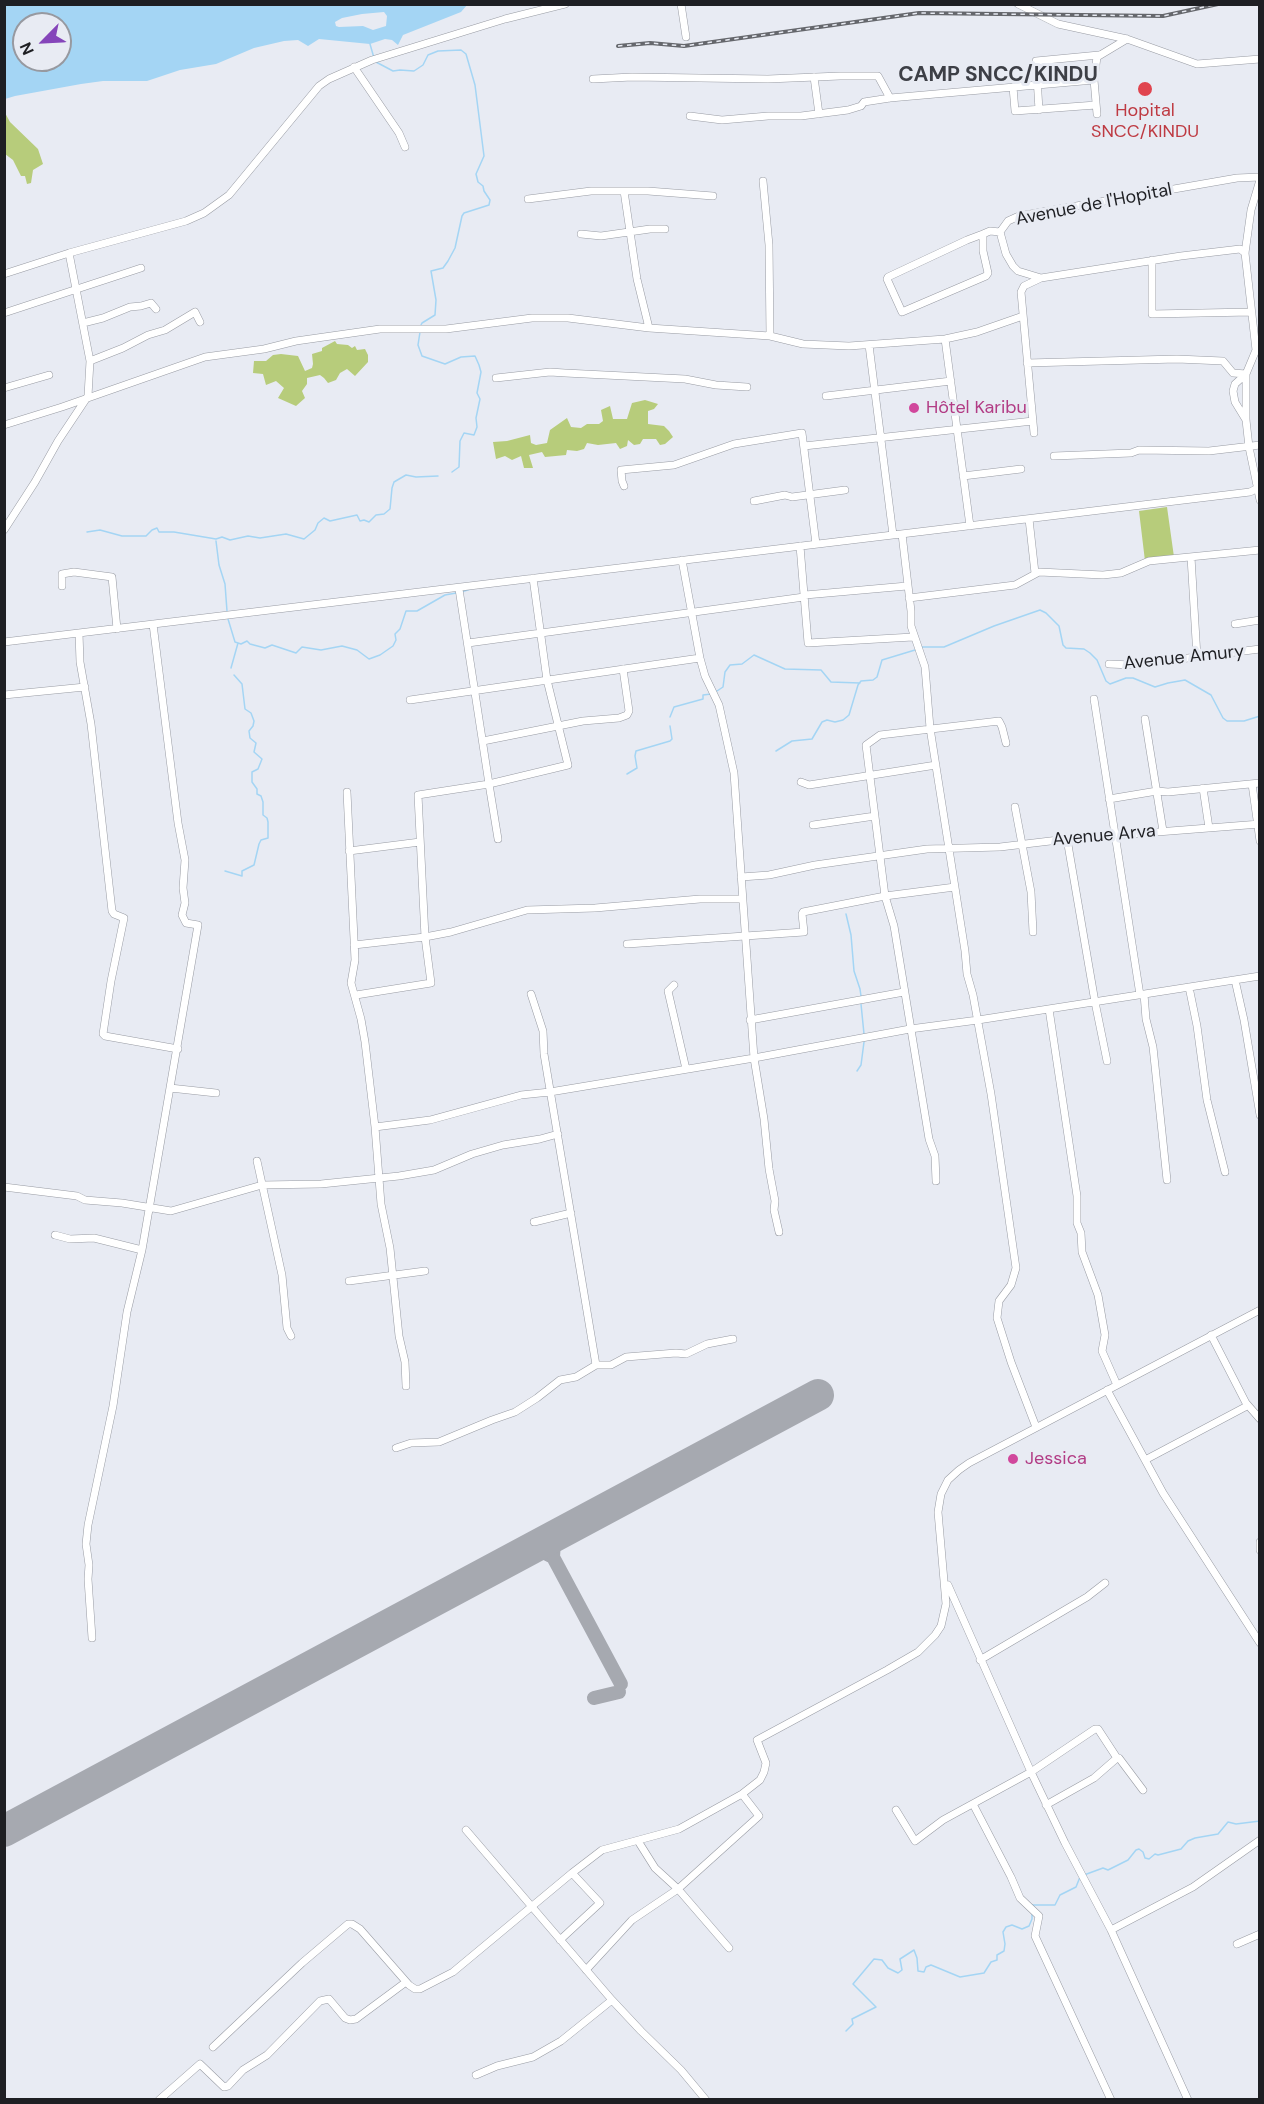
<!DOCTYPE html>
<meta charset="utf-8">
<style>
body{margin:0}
#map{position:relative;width:1264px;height:2104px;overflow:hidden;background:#e8ebf3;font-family:"DM Sans",sans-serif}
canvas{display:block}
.frame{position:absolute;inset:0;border:6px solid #1e1f23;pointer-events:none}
.north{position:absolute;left:12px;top:12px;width:60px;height:60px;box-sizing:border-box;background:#e8ebf3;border:2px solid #9799a0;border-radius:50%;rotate:246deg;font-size:16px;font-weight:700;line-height:24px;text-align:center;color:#1e1f23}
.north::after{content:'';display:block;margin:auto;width:21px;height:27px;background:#8545ba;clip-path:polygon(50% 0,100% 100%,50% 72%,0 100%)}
</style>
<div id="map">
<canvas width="1264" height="2104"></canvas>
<div class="frame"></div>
<div class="north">N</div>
</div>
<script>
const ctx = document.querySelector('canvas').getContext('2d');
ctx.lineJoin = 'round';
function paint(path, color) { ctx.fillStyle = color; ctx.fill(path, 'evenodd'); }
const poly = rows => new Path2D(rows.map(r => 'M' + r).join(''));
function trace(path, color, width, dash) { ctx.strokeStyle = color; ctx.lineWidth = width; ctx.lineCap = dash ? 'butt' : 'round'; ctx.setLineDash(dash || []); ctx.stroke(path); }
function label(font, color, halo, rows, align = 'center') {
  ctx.font = font + ' "DM Sans",sans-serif'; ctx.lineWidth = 6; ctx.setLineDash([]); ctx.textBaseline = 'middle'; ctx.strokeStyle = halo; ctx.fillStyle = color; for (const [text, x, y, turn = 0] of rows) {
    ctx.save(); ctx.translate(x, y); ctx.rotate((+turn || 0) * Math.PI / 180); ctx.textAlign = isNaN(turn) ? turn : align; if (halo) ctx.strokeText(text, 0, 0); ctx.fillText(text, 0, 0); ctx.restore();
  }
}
const green = poly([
 [4,111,10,122,38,149,43,164,33,170,31,183,27,184,25,176,21,176,13,160,5,154],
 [335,341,337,344,348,345,352,348,355,346,357,350,365,349,368,355,368,362,355,376,347,369,340,373,336,380,328,383,324,378,320,375,307,378,307,384,302,391,305,398,296,406,278,398,284,388,276,381,266,385,263,374,253,373,254,361,266,361,273,355,281,354,298,356,305,371,312,368,313,364,312,354,322,351,322,348],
 [645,400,658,404,654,409,648,411,648,424,664,426,669,431,673,437,665,444,660,445,656,439,643,439,640,444,634,445,628,440,627,446,620,449,616,443,598,445,587,443,584,449,577,451,567,450,566,455,545,457,542,452,529,455,533,468,524,468,521,456,512,460,505,456,496,459,493,442,507,441,530,435,531,443,536,445,547,443,550,430,567,418,571,427,581,428,587,424,599,424,603,421,601,410,610,406,613,419,627,419,632,403],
 [1167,507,1174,557,1145,561,1139,511]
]);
const water = poly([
 [4,5,5,4,467,5,461,12,403,35,398,45,392,40,385,39,370,44,319,39,308,46,298,40,284,41,254,48,216,64,180,70,147,81,103,81,81,84,15,96,5,99],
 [384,12,387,16,386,26,373,30,363,26,339,27,336,26,335,22,342,18,362,14],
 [24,24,60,24,60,60,24,60]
]);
const stream = poly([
 [370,44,374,58],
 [376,62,393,71,400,70,414,71,423,65,428,55,438,51,461,50,466,54,475,85,484,156,476,174,478,182,483,186,484,191,490,200,489,205,464,213,462,216,455,248,448,261,443,268,431,271,436,300,435,315,422,323,420,327],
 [420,332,418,345,422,356,445,364,461,357,475,356,479,365,481,372,477,393,480,399,476,418,477,427,474,435,464,433,460,441,459,467,452,472],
 [87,532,100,530,122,536,146,536,152,530,157,528,159,532,174,532,216,539,222,537,230,540,248,536,260,538,286,534,304,539,315,530,318,523,324,518,330,521,357,515,360,521,364,520,369,522,376,515,384,514,390,509,392,488,394,482,406,475,416,477,438,476],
 [216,541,219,565,225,584,227,611],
 [461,592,471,589],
 [228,619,235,642,241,644,247,641,250,644,265,648,272,645,296,653,302,647,321,650,342,646,357,650,369,659,380,655,393,646,396,640,395,634,400,629,406,611,417,611,445,595,456,593],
 [922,647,944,647,994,626,1040,610,1046,613,1059,626,1063,645,1066,648,1084,649,1090,653,1097,660,1106,681,1110,684,1126,678,1133,678,1155,687,1168,683,1185,680,1211,695,1223,718,1227,721,1244,721,1260,716],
 [231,668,238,643],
 [717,691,723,687,725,672,730,665,742,664,754,655,785,669,821,670,831,682,860,683],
 [670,717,674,707,703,699,703,695,711,694],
 [776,751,792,741,812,739,822,722,827,720,835,722,843,720,849,715,858,685,861,681,873,680,877,677,882,660,915,650],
 [627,774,637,768,635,756,636,751,670,741,672,739,670,726],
 [225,871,242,876,242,871,254,865,259,844,261,840,268,838,268,822,267,818,263,815,263,802,261,796,257,794,257,789,252,782,252,772,258,769,262,759,254,752,256,743,250,738,249,731,253,726,254,721,251,713,245,709,242,684,234,675],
 [846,914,851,935,854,971,860,989,861,996],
 [861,1004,864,1034],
 [857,1071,861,1065,864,1042],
 [1084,1875,1103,1868,1108,1870,1128,1860,1136,1850,1139,1849,1143,1852,1145,1858,1149,1859,1155,1854,1158,1855,1181,1849,1188,1841,1195,1838,1218,1834,1228,1822,1236,1824,1260,1821],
 [1032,1905,1055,1905,1060,1895,1076,1887,1080,1877],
 [846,2031,853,2024,852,2019,876,2007,853,1984,874,1959,882,1960,888,1968,898,1973,902,1970,900,1959,914,1950,917,1958,918,1971,924,1972,926,1967,931,1965,960,1977,984,1973,991,1962,997,1960,997,1955,1004,1951,1005,1944,1003,1932,1006,1927,1012,1925,1022,1929,1029,1926,1032,1919,1032,1914]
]);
const taxiway = poly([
 [527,1551,539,1550,553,1557,621,1684],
 [553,1557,554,1541,561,1533],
 [594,1698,619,1692]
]);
const runway = poly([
 [4,1831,818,1395]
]);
const minor = poly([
 [681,4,686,37],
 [1018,4,1058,24,1127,39,1197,64,1260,59],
 [354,67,399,133,405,147],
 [814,77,819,114],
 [593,79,632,77,768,79,840,76,878,76,890,98],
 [1013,87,1015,111,1096,105],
 [1039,110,1036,61,1099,55],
 [1097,114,1094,80,1097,57,1127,39],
 [690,116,722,120,768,116,801,116,848,110,861,106,864,102,890,98,1094,80],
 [1260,180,1251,210,1245,253,1256,350,1246,374,1246,420,1249,447,1260,500],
 [763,181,769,245,770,336],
 [624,191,637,279,649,328],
 [528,199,591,191,648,191,713,196],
 [581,234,601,236,650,229,665,229],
 [983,234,983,251,988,273,986,276,902,312,887,279,888,277,967,240,983,234,990,231,1000,232],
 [1152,260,1152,314,1251,312],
 [4,274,69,253,186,221,204,213,229,195,319,86,329,79,372,60,505,19,565,4],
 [1041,278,1018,271,1013,266,1006,254,1000,232,1008,221,1019,216,1237,178,1260,177],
 [4,313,141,268],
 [83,323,103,318,130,307,141,306,151,303,156,309],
 [945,339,970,526],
 [869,345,893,535],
 [90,361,123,348,148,335,165,330,195,312,200,322],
 [1027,363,1177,359,1223,361,1233,373,1246,374],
 [1246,374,1235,384,1233,391,1235,402,1246,420],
 [496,378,550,372,565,373,685,379,716,385,747,387],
 [4,388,49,375],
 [826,396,951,381],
 [4,425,62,407,205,357,264,349,296,341,380,329,446,329,532,318,568,318,649,328,770,336,803,344,849,346,945,339,977,332,1023,316],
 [1034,433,1021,292,1024,286,1041,278,1181,256,1240,249,1245,253],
 [804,446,1033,421],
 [1054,456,1131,453,1139,450,1209,451,1260,445],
 [963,476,1021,469],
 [624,486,622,481,621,470,674,465,734,444,802,433,816,544],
 [754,501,785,495,792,497,845,490],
 [1029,519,1035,573],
 [4,530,35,482,58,441,88,396,90,361,69,253],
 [902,534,911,611,911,626,925,667,930,728,965,951,967,974,973,995,991,1094,1016,1268,1011,1285,999,1301,997,1318,1011,1362,1036,1427],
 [800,546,808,643,913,637],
 [1191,557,1197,657],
 [62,586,62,574,74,572,112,577,117,629],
 [459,589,489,784,568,765,547,680,533,578],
 [805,595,907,586],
 [909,598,1015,585,1039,572,1103,575,1121,573,1149,561,1260,550],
 [1235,624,1260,620],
 [79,633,80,662,91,724,112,911,114,914,124,918,111,981,103,1034,105,1036,178,1049],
 [4,642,1250,492,1260,487],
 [468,643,804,597],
 [1109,664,1132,665,1260,649],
 [4,695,85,687],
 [1094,699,1140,995],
 [410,700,700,658],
 [1145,719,1163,831],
 [483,741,583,721,619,718,627,715,629,711,623,669],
 [801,782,809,785,936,765],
 [1252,784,1260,841],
 [1203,788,1209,828],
 [347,792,355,960,351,983,361,1019,365,1042,375,1127,381,1204,390,1248,399,1336,405,1362,406,1386],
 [1109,799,1157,791,1168,792,1260,783],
 [1015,807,1031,892,1033,932],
 [813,825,875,816],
 [498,839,489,784,418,795,425,937,451,932,527,910,595,908,700,899,742,899],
 [1067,839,1095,1002,1107,1061],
 [349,851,420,842],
 [741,877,769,875,815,865,927,849,1000,847,1067,839,1260,824],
 [627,944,804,932,802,914,803,912,885,896,955,887],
 [354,945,425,937,431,983,356,995],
 [1235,980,1244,1020,1260,1115],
 [674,985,668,991,686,1069],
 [1189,987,1197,1026,1207,1100,1225,1172],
 [531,994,543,1031,544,1054,596,1365],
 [1144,994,1146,1019,1153,1047,1167,1180],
 [1049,1009,1077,1196,1077,1223,1081,1233,1082,1252,1098,1295,1105,1335,1102,1351,1117,1385],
 [750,1020,904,992],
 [170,1088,216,1093],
 [375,1127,430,1120,521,1095,550,1092,754,1058,734,773,719,705,705,676,700,658,682,560],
 [257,1161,282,1275,287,1328,291,1336],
 [936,1181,935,1156,929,1139,894,926,885,896,866,745,880,735,999,721,1002,727,1006,743],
 [4,1187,77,1196,85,1200,122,1203,171,1211,262,1185,321,1184,399,1176,434,1170,472,1154,503,1145,540,1139,558,1134],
 [534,1222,571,1213],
 [779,1232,774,1210,775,1201,769,1169,764,1119,754,1058,910,1029,978,1020,1260,976],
 [55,1235,70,1239,94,1238,142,1250],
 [349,1281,425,1271],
 [1211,1335,1246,1403,1260,1419],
 [1107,1390,1163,1493,1260,1643],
 [396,1448,411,1443,439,1442,492,1420,515,1412,537,1398,560,1380,576,1377,596,1365,611,1365,626,1357,676,1353,686,1354,707,1344,733,1339],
 [1145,1460,1247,1406],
 [1260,1542,1260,1550],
 [948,1585,1031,1772,1065,1843,1111,1930,1188,2100],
 [92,1638,88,1579,89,1565,86,1544,88,1525,113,1406,127,1312,142,1250,198,925,186,923,182,915,185,903,183,888,185,860,178,823,153,624],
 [980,1660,1087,1597,1105,1583],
 [973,1804,1011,1877,1020,1898,1039,1916,1035,1936,1111,2100],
 [1046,1805,1094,1778,1117,1758,1119,1758,1143,1790],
 [896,1810,915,1841,943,1820,1031,1772,1095,1729,1098,1729,1117,1758],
 [466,1830,612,2000,641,2031,681,2070,706,2100],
 [638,1841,655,1868,678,1889,729,1948],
 [1111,1930,1193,1887,1260,1840],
 [560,1940,600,1903,572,1873],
 [1237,1944,1260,1934],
 [586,1970,632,1920,678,1889,759,1816,742,1794],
 [213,2047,302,1963,348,1924,352,1924,360,1929,409,1985,415,1989,420,1989,453,1972,572,1873,602,1850,679,1829,742,1794,760,1780,764,1772,766,1763,757,1740,887,1670,918,1652,935,1635,941,1626,946,1604,938,1512,941,1494,948,1480,959,1470,969,1463,1260,1310],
 [476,2075,497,2066,533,2057,561,2041,612,2000],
 [159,2100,200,2064,224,2087,228,2086,243,2070,267,2055,320,2001,329,1999,345,2018,350,2020,356,2019,406,1982]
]);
const rail = poly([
 [618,46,650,43,684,46,919,13,1163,16,1218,4]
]);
const markers = [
 [1145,89,8,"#e0444e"],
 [914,408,6,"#d1479c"],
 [1013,1459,6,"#d1479c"]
];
const healthNames = [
 ["Hopital",1145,111],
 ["SNCC/KINDU",1145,132]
];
const streetNames = [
 ["Avenue de l'Hopital",1094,205,-11],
 ["Avenue Amury",1184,658,-6],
 ["Avenue Arva",1104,836,-5]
];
const hotelNames = [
 ["Hôtel Karibu",926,408],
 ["Jessica",1025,1459]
];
const quarterNames = [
 ["CAMP SNCC/KINDU",998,75]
];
paint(green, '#b7cc7b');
paint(water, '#a4d5f4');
trace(stream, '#a4d5f4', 1.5);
trace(taxiway, '#a6a9b0', 14);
trace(runway, '#a6a9b0', 32);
trace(minor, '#989ba3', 8);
trace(minor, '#fff', 7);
trace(rail, '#65676c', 4);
trace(rail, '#e8ebf3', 1.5, [4.5]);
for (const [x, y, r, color] of markers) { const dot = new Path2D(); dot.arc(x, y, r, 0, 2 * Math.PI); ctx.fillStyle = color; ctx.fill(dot); trace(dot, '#e8ebf3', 2); }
label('18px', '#be3a42', '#e8ebf3', healthNames);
label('18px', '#1e1f23', '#e8ebf3', streetNames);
label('18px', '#b23c85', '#e8ebf3', hotelNames, 'left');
label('bold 21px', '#3d3f46', '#e8ebf3', quarterNames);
</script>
